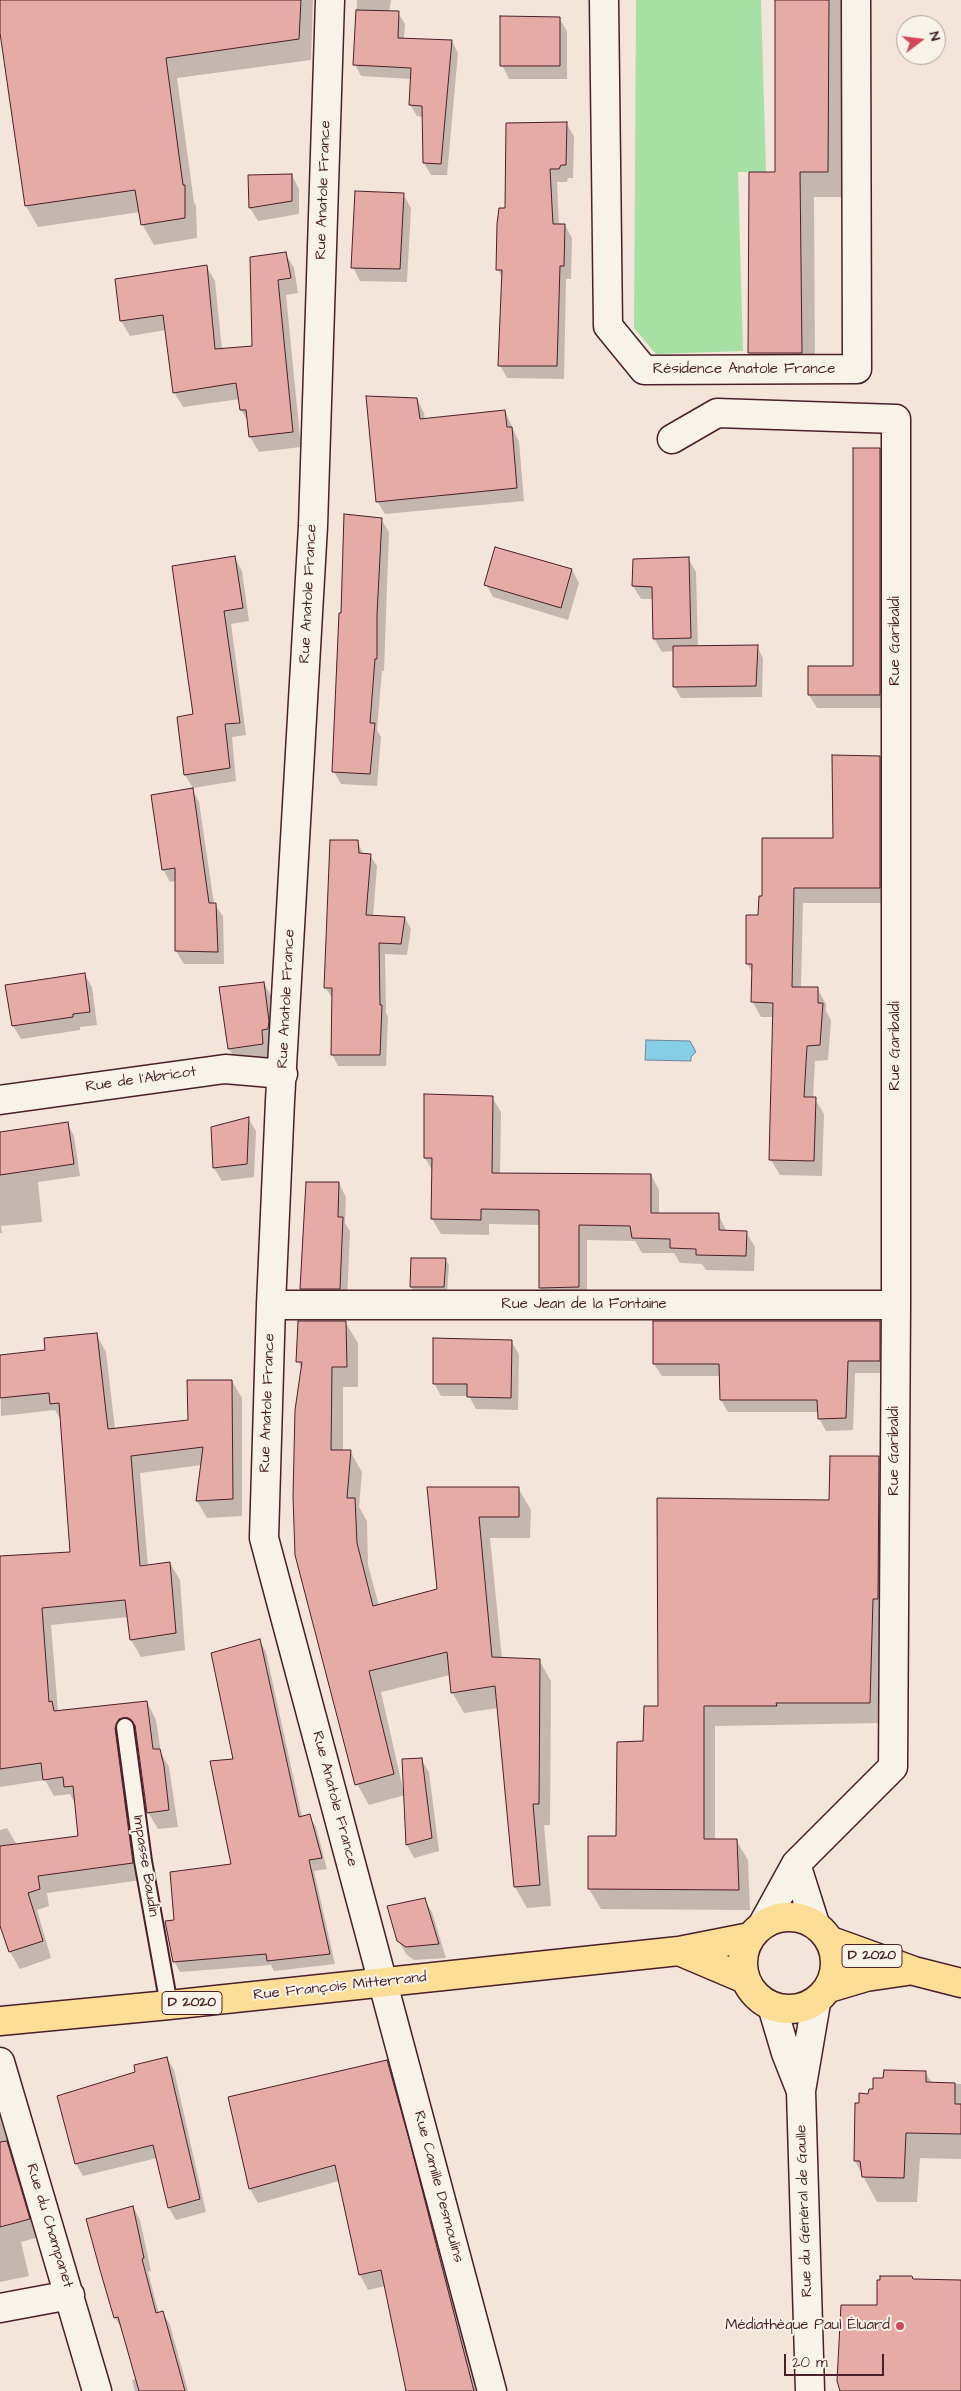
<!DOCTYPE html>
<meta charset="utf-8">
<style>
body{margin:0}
#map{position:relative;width:961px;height:2391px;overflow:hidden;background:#f4e5db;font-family:"Architects Daughter",sans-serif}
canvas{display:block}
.north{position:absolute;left:896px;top:15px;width:50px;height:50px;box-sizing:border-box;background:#f7f3e8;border:1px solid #b29e9c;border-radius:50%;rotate:75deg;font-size:14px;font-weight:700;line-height:20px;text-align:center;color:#4a1f2b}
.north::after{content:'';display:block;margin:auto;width:18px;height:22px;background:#d1495b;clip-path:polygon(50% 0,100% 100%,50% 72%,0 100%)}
.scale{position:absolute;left:784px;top:2354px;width:100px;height:22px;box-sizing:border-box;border:2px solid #4a1f2b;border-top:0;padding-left:6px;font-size:15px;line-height:18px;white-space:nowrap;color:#4a1f2b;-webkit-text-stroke:4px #f7f3e8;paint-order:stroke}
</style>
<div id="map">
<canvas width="961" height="2391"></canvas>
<div class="north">N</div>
<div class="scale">20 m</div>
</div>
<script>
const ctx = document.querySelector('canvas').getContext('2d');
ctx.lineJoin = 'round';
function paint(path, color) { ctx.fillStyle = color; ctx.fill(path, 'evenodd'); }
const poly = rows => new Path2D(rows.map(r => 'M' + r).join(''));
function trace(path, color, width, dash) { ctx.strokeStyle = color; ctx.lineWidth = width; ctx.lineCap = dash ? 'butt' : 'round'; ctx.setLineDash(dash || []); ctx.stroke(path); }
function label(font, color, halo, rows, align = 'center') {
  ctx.font = font + ' "Architects Daughter",sans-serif'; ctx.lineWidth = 4; ctx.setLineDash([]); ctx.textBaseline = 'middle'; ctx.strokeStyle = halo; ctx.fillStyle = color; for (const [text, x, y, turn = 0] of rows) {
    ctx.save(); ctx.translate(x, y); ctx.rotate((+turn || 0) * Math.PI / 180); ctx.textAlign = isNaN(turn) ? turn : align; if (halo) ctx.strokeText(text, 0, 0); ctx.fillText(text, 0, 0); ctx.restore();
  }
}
const green = poly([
 [636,0,761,0,766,172,738,172,743,351,656,354,634,328]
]);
const water = poly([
 [646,1040,690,1041,696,1052,691,1057,691,1061,645,1060,646,1040]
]);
const shadow = poly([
 [0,0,313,0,311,60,177,78,194,202,196,206,197,238,154,245,142,224,140,212,38,227,26,206,0,23],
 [357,0,391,0,389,12,398,13,405,24,404,39,452,41,458,53,447,175,431,175,424,163,423,117,417,116,410,105,412,79,361,76,355,64],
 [776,0,842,0,842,197,814,197,815,378,763,377,749,352,776,174],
 [559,18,567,31,567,79,509,79,502,65],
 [566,123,574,136,573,178,568,178,567,182,557,182,559,225,565,225,572,238,571,279,566,279,564,379,507,378,500,365,503,279,498,270,506,209],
 [292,175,299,189,299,214,258,221,250,208],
 [403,194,411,208,407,282,360,281,353,267],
 [285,253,294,268,298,293,286,295,301,447,259,452,250,437,249,423,241,410,240,399,183,407,174,392,166,330,130,336,121,321,117,280,206,266,215,281,222,350,254,347],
 [417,399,424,413,425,420,505,411,519,442,524,501,385,514,377,501],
 [880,449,887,463,887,708,817,708,809,695,809,667,854,667],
 [381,519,389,532,384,671,382,671,377,730,381,737,377,786,341,784,334,772],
 [235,558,242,571,249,621,231,624,246,735,232,737,236,781,193,788,185,775,194,715],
 [688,558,696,572,698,647,757,647,763,658,762,697,681,698,674,686,674,651,662,652,654,638,653,599,641,599,633,586],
 [572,570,579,583,568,620,493,597,486,584],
 [880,757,888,772,888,903,803,903,801,988,817,988,826,1004,826,1011,831,1020,828,1060,815,1061,813,1098,815,1099,824,1114,822,1176,780,1175,771,1160,774,1017,761,1017,752,1001,753,974,747,963,763,897,834,839],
 [192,789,199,802,214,904,223,916,224,964,184,964,176,951,176,881,170,882,163,869],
 [357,841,364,855,370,855,377,866,373,917,405,918,411,929,407,955,385,954,386,1013,388,1017,386,1066,338,1066,332,1054,333,999,325,987],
 [84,974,92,987,97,1025,80,1027,80,1030,21,1039,13,1026],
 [264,983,271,996,276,1042,269,1043,270,1057,237,1062,229,1049,220,988],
 [492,1097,501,1112,500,1175,651,1175,659,1190,659,1214,718,1214,727,1232,746,1232,755,1247,754,1271,706,1270,702,1264,680,1263,674,1253,642,1253,635,1241,587,1240,587,1302,549,1302,540,1287,540,1225,489,1224,489,1235,441,1234,432,1219,433,1172,425,1158],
 [248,1118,256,1131,254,1177,222,1181,214,1168,213,1128],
 [68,1124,74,1136,80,1176,38,1182,42,1222,1,1226,2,1233,0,1233,0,1132],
 [307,1183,339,1183,346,1197,345,1223,350,1231,347,1302,309,1302,301,1289],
 [412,1259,445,1259,449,1265,447,1293,415,1294,411,1287],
 [345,1322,358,1343,358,1387,343,1387,343,1451,350,1451,362,1472,359,1507,367,1521,368,1565,379,1606,439,1590,429,1489,518,1488,531,1510,530,1538,490,1538,502,1659,539,1660,551,1681,550,1825,544,1825,551,1906,527,1908,515,1887,498,1708,464,1713,452,1692,450,1675,381,1692,403,1789,421,1759,429,1772,439,1851,414,1858,407,1845,405,1795,369,1805,357,1784,302,1370,298,1361],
 [880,1322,887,1334,886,1373,855,1373,853,1430,826,1431,819,1418,819,1412,728,1412,721,1400,721,1376,662,1376,654,1364],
 [96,1334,106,1352,115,1429,190,1421,232,1381,242,1398,242,1516,207,1518,197,1501,202,1465,140,1473,148,1566,170,1563,180,1580,185,1650,141,1657,131,1640,128,1617,51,1625,58,1712,147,1702,156,1720,161,1753,169,1767,178,1827,158,1829,148,1812,137,1734,129,1736,142,1880,47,1893,49,1906,37,1910,51,1958,20,1969,10,1952,0,1922,0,1830,7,1828,17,1845,79,1837,75,1804,70,1794,54,1796,45,1780,0,1787,0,1557,71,1553,62,1422,55,1410,1,1416,0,1356,46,1351],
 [511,1341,519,1354,518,1410,476,1409,469,1396,441,1396,434,1383],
 [879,1458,890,1478,881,1723,715,1726,715,1840,736,1840,748,1860,750,1910,601,1909,589,1889,618,1837,645,1742,659,1707],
 [260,1641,266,1652,302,1817,309,1816,316,1827,327,1869,314,1871,335,1964,274,1971,271,1965,180,1972,174,1961,176,1921,232,1865],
 [424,1899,432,1912,446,1958,414,1960,406,1954,398,1940],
 [167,2058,174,2070,206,2212,176,2220,169,2208,157,2158,83,2176,76,2164,137,2073],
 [386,2062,395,2076,478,2391,408,2391,385,2286,368,2290,360,2275,339,2181,258,2203,250,2189],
 [925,2072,932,2083,961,2084,961,2159,920,2158,917,2202,877,2202,855,2161,861,2104,874,2090],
 [0,2103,39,2237,21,2242,29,2276,0,2282],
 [133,2207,140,2220,151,2271,148,2272,159,2314,163,2313,170,2325,188,2391,135,2391,132,2380,136,2379,123,2331,115,2318]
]);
const building = poly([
 [0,0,301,0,299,39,166,58,183,185,185,185,185,218,141,225,135,190,25,206,0,33,0,0],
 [775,0,829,0,828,172,800,172,802,353,748,353,749,172,775,172,775,0],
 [356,10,399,11,398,38,452,40,441,164,423,163,422,106,409,105,411,68,353,65,356,10],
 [500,16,560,17,560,66,500,66,500,16],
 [567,122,566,165,561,165,559,169,550,169,553,224,565,224,564,266,560,266,557,366,498,366,502,270,496,270,497,224,499,208,505,208,506,123,567,122],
 [292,174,292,201,249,208,248,175,292,174],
 [355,191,404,193,400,269,351,268,355,191],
 [286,252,291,278,278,280,293,432,249,437,246,410,240,410,236,383,173,393,163,315,120,321,115,279,207,265,215,349,252,346,250,257,286,252],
 [366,396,417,398,420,419,505,410,507,427,512,427,517,488,376,502,366,396],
 [853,448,880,448,880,695,808,695,808,666,853,666,853,448],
 [344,514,382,518,377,615,377,659,375,659,370,723,375,723,370,774,332,772,339,613,341,613,344,514],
 [495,547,572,569,561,608,484,585,495,547],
 [235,556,243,608,224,611,240,723,225,724,230,768,184,775,177,717,193,714,172,566,235,556],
 [689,557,691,638,653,639,652,587,632,586,633,559,689,557],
 [758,645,756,686,673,687,673,646,758,645],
 [832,755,880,756,880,888,794,888,792,987,818,987,818,1003,823,1003,820,1045,807,1046,804,1097,816,1097,814,1161,769,1160,773,1003,751,1002,752,964,746,964,746,915,758,915,759,896,762,896,762,838,833,838,832,755],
 [193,788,209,903,216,903,218,952,175,951,175,868,162,870,151,795,193,788],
 [330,840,358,840,359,853,371,854,366,915,405,917,401,944,379,943,380,1005,382,1005,380,1055,331,1055,332,988,324,988,330,840],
 [85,973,90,1012,73,1014,73,1017,12,1026,5,985,85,973],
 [264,982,269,1021,268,1029,262,1030,263,1044,228,1049,219,987,264,982],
 [424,1094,493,1096,492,1173,651,1174,651,1213,719,1213,719,1230,747,1231,746,1256,696,1255,696,1249,670,1248,670,1239,632,1238,630,1226,579,1225,579,1287,539,1288,539,1210,481,1209,481,1220,431,1219,432,1158,424,1158,424,1094],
 [249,1117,247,1164,213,1168,211,1127,249,1117],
 [68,1122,74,1164,0,1175,0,1132,68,1122],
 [306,1182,339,1182,338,1217,343,1217,340,1289,300,1289,306,1182],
 [411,1258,446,1258,444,1287,410,1287,411,1258],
 [298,1321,346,1321,347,1367,332,1367,331,1450,351,1450,347,1498,355,1498,357,1543,373,1606,437,1589,427,1487,519,1487,519,1517,479,1517,492,1657,540,1659,539,1804,533,1804,540,1885,514,1887,495,1686,451,1693,447,1652,369,1671,394,1774,355,1785,295,1555,293,1497,295,1410,302,1362,296,1362,298,1321],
 [653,1321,880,1321,880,1361,848,1361,846,1418,818,1419,817,1400,720,1400,719,1364,653,1364,653,1321],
 [97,1333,108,1429,188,1420,187,1380,232,1380,233,1499,196,1501,203,1447,131,1456,140,1566,170,1562,176,1633,130,1640,125,1600,42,1608,49,1702,52,1701,54,1711,147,1701,153,1749,160,1749,164,1766,169,1810,147,1813,135,1725,128,1718,119,1719,115,1728,133,1863,38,1876,40,1889,28,1893,43,1941,9,1952,0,1926,0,1846,78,1836,73,1786,64,1787,63,1777,43,1780,41,1763,0,1769,0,1556,70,1552,59,1403,50,1404,49,1393,0,1398,0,1355,45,1350,44,1338,97,1333],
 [433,1338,512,1340,511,1398,467,1397,467,1384,433,1384,433,1338],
 [830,1456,879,1456,878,1599,873,1599,870,1703,776,1703,777,1706,704,1706,704,1839,737,1839,739,1890,588,1889,588,1836,616,1836,617,1742,643,1741,644,1706,658,1706,657,1498,829,1500,830,1456],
 [260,1639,299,1817,310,1814,322,1858,309,1860,330,1954,267,1961,266,1954,173,1962,165,1921,174,1920,170,1872,231,1864,210,1761,233,1759,211,1653,260,1639],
 [422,1758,432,1838,406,1845,402,1759,422,1758],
 [425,1898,439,1944,406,1947,397,1941,387,1906,425,1898],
 [167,2057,200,2199,168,2208,153,2145,75,2164,57,2096,135,2072,134,2065,167,2057],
 [387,2060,409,2139,474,2391,406,2391,381,2270,359,2275,335,2165,249,2189,228,2097,387,2060],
 [884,2070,926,2071,926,2082,955,2083,955,2104,961,2104,961,2134,906,2133,904,2178,862,2177,860,2161,854,2161,855,2103,859,2103,859,2093,868,2094,869,2089,873,2089,873,2078,883,2078,884,2070],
 [7,2141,30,2219,0,2227,0,2142,7,2141],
 [133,2206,144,2258,142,2259,156,2313,163,2311,185,2391,139,2391,118,2317,114,2318,100,2270,86,2219,133,2206],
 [880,2276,912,2276,913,2279,961,2280,961,2391,840,2391,837,2381,841,2305,877,2305,877,2280,880,2280,880,2276]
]);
const lane = poly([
 [125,1727,143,1861,169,2005]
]);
const street = poly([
 [330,0,313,526,280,1101,271,1305,264,1538,492,2391],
 [604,0,608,326,644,370,857,369,856,0],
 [672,439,717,413,896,419,896,1305,893,1767,796,1864,763,1924],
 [0,1100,225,1069,283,1074],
 [271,1305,896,1305],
 [796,1864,815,1924],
 [772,2006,786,2053,801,2091],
 [0,2062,97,2391],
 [0,2308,70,2295],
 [810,2391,801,2091,816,2003]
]);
const primary = poly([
 '743 1963a46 46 0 1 1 92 0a46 46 0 1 1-92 0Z',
 [831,1941,914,1971,961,1983],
 [679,1951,745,1979],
 [829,1988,866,1977,907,1971],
 [0,2021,169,2005,679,1951,750,1937]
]);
const markers = [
 [900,2326,5,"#d1495b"]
];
const shields = [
 [872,1956,60],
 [192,2003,60]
];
const shieldNames = [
 ["D 2020",872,1956],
 ["D 2020",192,2003]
];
const streetNames = [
 ["Rue Anatole France",324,190,-88],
 ["Résidence Anatole France",744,370],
 ["Rue Anatole France",309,594,-87],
 ["Rue Garibaldi",896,641,-90],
 ["Rue Anatole France",287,999,-87],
 ["Rue Garibaldi",896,1046,-90],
 ["Rue de l'Abricot",141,1080,-8],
 ["Rue Jean de la Fontaine",584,1305],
 ["Rue Anatole France",268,1403,-88],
 ["Rue Garibaldi",895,1451,-90],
 ["Rue Anatole France",334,1799,75],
 ["Impasse Baudin",145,1866,81],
 ["Rue François Mitterrand",340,1987,-6],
 ["Rue Camille Desmoulins",438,2187,75],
 ["Rue du Général de Gaulle",805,2211,-92],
 ["Rue du Champanet",49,2226,73]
];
const poiNames = [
 ["Médiathèque Paul Éluard",890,2326]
];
paint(green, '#a7e0a5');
paint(water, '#85cee6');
trace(water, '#6d889b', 1);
paint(shadow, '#0003');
paint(building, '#e6aba7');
trace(building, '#4a1f2b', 1);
trace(lane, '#4a1f2b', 20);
trace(street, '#4a1f2b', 31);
trace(primary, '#4a1f2b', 31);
trace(lane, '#f7f3e8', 16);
trace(street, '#f7f3e8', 28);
trace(primary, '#fcde96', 28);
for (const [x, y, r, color] of markers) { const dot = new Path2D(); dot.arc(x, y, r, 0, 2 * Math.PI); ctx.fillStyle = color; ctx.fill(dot); trace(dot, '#f7f3e8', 2); }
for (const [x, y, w] of shields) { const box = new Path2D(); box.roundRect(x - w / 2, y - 11.5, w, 23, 4); ctx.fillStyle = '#f7f3e8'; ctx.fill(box); trace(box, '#4a1f2b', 1); }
label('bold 14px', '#4a1f2b', null, shieldNames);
label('15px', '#4a1f2b', '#f7f3e8', streetNames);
label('15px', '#4a1f2b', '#f7f3e8', poiNames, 'right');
</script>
